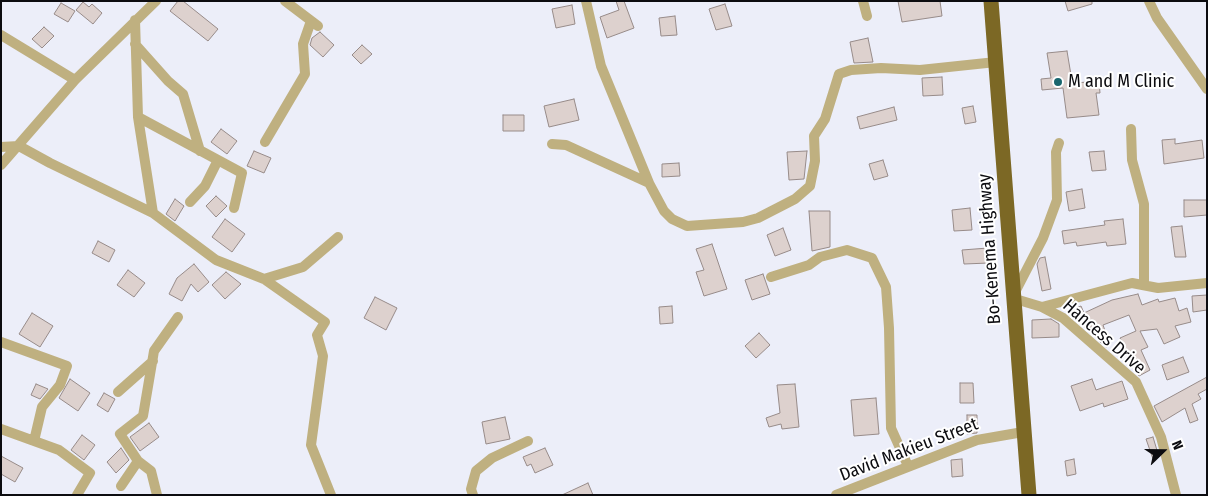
<!DOCTYPE html>
<style>
body{margin:0}
#map{position:relative;width:1208px;height:496px;overflow:hidden;background:#eceef9;font-family:"Fira Sans Condensed",sans-serif}
canvas{display:block}
.frame{position:absolute;inset:0;border:2px solid #0c0c10;pointer-events:none}
.north{position:absolute;left:1138px;top:426px;width:50px;height:50px;-webkit-text-stroke:4px #fff;paint-order:stroke;rotate:68deg;font-size:14px;font-weight:700;line-height:20px;text-align:center;color:#0c0c10}
.north::after{content:'';display:block;margin:auto;width:18px;height:22px;background:#0c0c10;clip-path:polygon(50% 0,100% 100%,50% 72%,0 100%)}
</style>
<div id="map">
<canvas width="1208" height="496"></canvas>
<div class="frame"></div>
<div class="north">N</div>
</div>
<script>
const ctx = document.querySelector('canvas').getContext('2d');
ctx.lineJoin = 'round';
function paint(path, color) { ctx.fillStyle = color; ctx.fill(path, 'evenodd'); }
const poly = rows => new Path2D(rows.map(r => 'M' + r).join(''));
function trace(path, color, width, dash) { ctx.strokeStyle = color; ctx.lineWidth = width; ctx.lineCap = dash ? 'butt' : 'round'; ctx.setLineDash(dash || []); ctx.stroke(path); }
function label(font, color, halo, rows, align = 'center') {
  ctx.font = font + ' "Fira Sans Condensed",sans-serif'; ctx.lineWidth = 4; ctx.setLineDash([]); ctx.textBaseline = 'middle'; ctx.strokeStyle = halo; ctx.fillStyle = color; for (const [text, x, y, turn = 0] of rows) {
    ctx.save(); ctx.translate(x, y); ctx.rotate((+turn || 0) * Math.PI / 180); ctx.textAlign = isNaN(turn) ? turn : align; if (halo) ctx.strokeText(text, 0, 0); ctx.fillText(text, 0, 0); ctx.restore();
  }
}
const building = poly([
 [178,1,183,1,218,29,208,41,170,11,178,1],
 [616,1,624,1,634,28,607,38,600,17,619,10,616,1],
 [898,1,940,1,942,16,902,22,898,1],
 [1065,1,1092,1,1092,4,1068,11,1065,1],
 [83,2,89,7,92,4,102,13,93,24,76,10,83,2],
 [61,3,75,11,68,22,54,14,61,3],
 [725,4,732,26,716,30,709,9,725,4],
 [572,5,575,24,556,28,552,9,572,5],
 [675,16,677,35,661,36,659,18,675,16],
 [44,27,54,36,42,48,32,39,44,27],
 [320,32,334,45,323,57,310,45,312,38,320,32],
 [868,38,873,62,854,63,850,42,868,38],
 [362,45,372,54,361,64,352,55,362,45],
 [1067,51,1071,75,1074,75,1075,83,1099,81,1100,93,1096,93,1099,115,1067,118,1063,88,1042,90,1041,79,1051,78,1047,53,1067,51],
 [942,77,943,95,923,96,922,78,942,77],
 [574,99,579,120,549,127,544,106,574,99],
 [973,106,976,122,965,124,962,108,973,106],
 [894,107,897,120,860,129,857,117,894,107],
 [503,115,524,115,524,131,503,131,503,115],
 [221,129,237,141,227,154,211,142,221,129],
 [1175,139,1175,144,1202,140,1204,158,1164,164,1162,140,1175,139],
 [254,151,271,158,264,173,247,166,254,151],
 [807,151,804,179,789,180,787,152,807,151],
 [1104,151,1106,170,1092,171,1089,152,1104,151],
 [883,160,888,176,874,180,869,164,883,160],
 [679,163,680,176,662,177,662,164,679,163],
 [1082,189,1085,208,1069,211,1066,192,1082,189],
 [216,196,227,206,216,217,206,206,216,196],
 [175,199,184,206,175,221,166,214,175,199],
 [1184,200,1207,200,1207,215,1184,217,1184,200],
 [970,208,972,230,954,231,952,210,970,208],
 [809,211,830,211,830,247,812,251,809,211],
 [225,219,245,234,232,252,212,237,225,219],
 [1123,219,1126,244,1107,246,1106,242,1077,246,1076,242,1064,244,1062,231,1105,225,1104,221,1123,219],
 [1182,226,1186,257,1175,257,1171,227,1182,226],
 [783,228,791,250,775,256,767,235,783,228],
 [98,241,115,250,109,262,92,253,98,241],
 [712,244,727,289,704,296,696,272,704,270,696,249,712,244],
 [988,248,989,263,964,264,962,250,988,248],
 [1045,257,1051,289,1042,291,1037,264,1040,258,1045,257],
 [194,264,209,282,198,292,191,284,182,301,169,294,177,278,194,264],
 [128,270,145,283,134,297,117,285,128,270],
 [226,272,241,284,225,299,212,285,226,272],
 [763,274,770,294,752,300,745,280,763,274],
 [1138,294,1142,305,1158,299,1159,302,1175,298,1179,311,1187,308,1191,322,1175,326,1180,337,1164,344,1157,329,1140,331,1148,347,1141,350,1150,370,1139,376,1120,338,1136,331,1129,315,1103,325,1110,345,1106,347,1097,339,1092,327,1086,329,1080,320,1077,321,1067,312,1081,306,1084,313,1112,300,1138,294],
 [1207,295,1207,310,1193,312,1192,296,1207,295],
 [375,297,397,308,386,330,364,318,375,297],
 [672,306,673,323,660,324,659,307,672,306],
 [32,313,53,326,40,347,19,334,32,313],
 [1051,319,1059,324,1059,337,1032,338,1032,320,1051,319],
 [759,333,770,345,756,358,745,346,759,333],
 [1183,357,1189,372,1167,380,1162,365,1183,357],
 [1207,377,1207,389,1198,394,1201,399,1192,404,1198,420,1190,423,1185,408,1162,422,1154,406,1207,377],
 [70,379,90,393,78,411,59,398,70,379],
 [1092,379,1096,390,1122,381,1128,399,1104,407,1103,403,1080,411,1071,386,1092,379],
 [960,383,973,383,974,403,960,403,960,383],
 [36,384,48,389,40,399,31,395,36,384],
 [795,384,799,427,782,429,781,424,769,427,766,418,780,413,777,385,795,384],
 [104,393,115,399,108,412,97,405,104,393],
 [876,398,879,434,854,436,851,400,876,398],
 [967,415,977,415,977,433,967,434,967,415],
 [505,417,510,439,486,444,482,422,505,417],
 [149,423,159,437,140,451,130,437,149,423],
 [82,435,95,445,84,460,71,450,82,435],
 [1153,437,1159,457,1153,459,1146,439,1153,437],
 [121,448,129,460,116,473,107,462,121,448],
 [545,448,553,465,535,473,531,464,527,466,523,457,545,448],
 [1,456,23,468,15,482,1,474,1,456],
 [962,459,963,476,952,477,951,460,962,459],
 [1074,459,1076,474,1067,476,1065,461,1074,459],
 [588,483,593,495,562,495,588,483]
]);
const minor = poly([
 [285,1,318,26],
 [586,1,601,66,649,183],
 [863,1,867,16],
 [1149,1,1157,18,1207,89],
 [135,20,138,117,153,213],
 [1,35,75,80],
 [135,44,168,81,183,94,200,151],
 [138,117,242,173,234,208],
 [1131,129,1132,160,1144,204,1144,285],
 [265,142,305,74,303,44,311,21],
 [1059,143,1056,152,1057,200,1043,238,1012,298,1042,307,1063,318,1136,382,1161,437,1176,495],
 [552,144,566,145,649,183,664,211,672,219,687,226,743,222,758,218,795,199,810,186,815,161,814,136,825,119,839,74,851,70,881,68,920,70,996,62],
 [1,147,19,146,50,163,153,213,216,260,264,279,303,267,338,237],
 [1,165,75,80,156,1],
 [190,202,205,186,218,160],
 [771,277,809,265,820,257,847,250,872,258,886,287,889,328,891,428,908,466],
 [264,279,325,322,317,335,323,356,311,445,331,495],
 [1042,307,1132,283,1158,288,1207,283],
 [1,342,67,366,60,385,42,407,34,441],
 [118,392,153,361],
 [1,429,59,450,90,473,77,495],
 [138,461,120,434,143,416,154,351,178,317],
 [121,486,138,461,151,471,157,495],
 [473,495,471,489,476,471,492,458,528,441],
 [836,495,977,440,1023,432]
]);
const highway = poly([
 [991,1,1029,495]
]);
const markers = [
 [1058,82,5,"#19666e"]
];
const poiNames = [
 ["M and M Clinic",1068,82]
];
const streetNames = [
 ["Bo-Kenema Highway",990,249,-94],
 ["Hancess Drive",1104,337,41],
 ["David Makieu Street",909,450,-21]
];
paint(building, '#ddd1ce');
trace(building, '#978b89', 1);
trace(minor, '#bfb080', 10);
trace(highway, '#7c6825', 15);
for (const [x, y, r, color] of markers) { const dot = new Path2D(); dot.arc(x, y, r, 0, 2 * Math.PI); ctx.fillStyle = color; ctx.fill(dot); trace(dot, '#fff', 2); }
label('18px', '#0c0c10', '#fff', poiNames, 'left');
label('18px', '#0c0c10', '#fff', streetNames);
</script>
